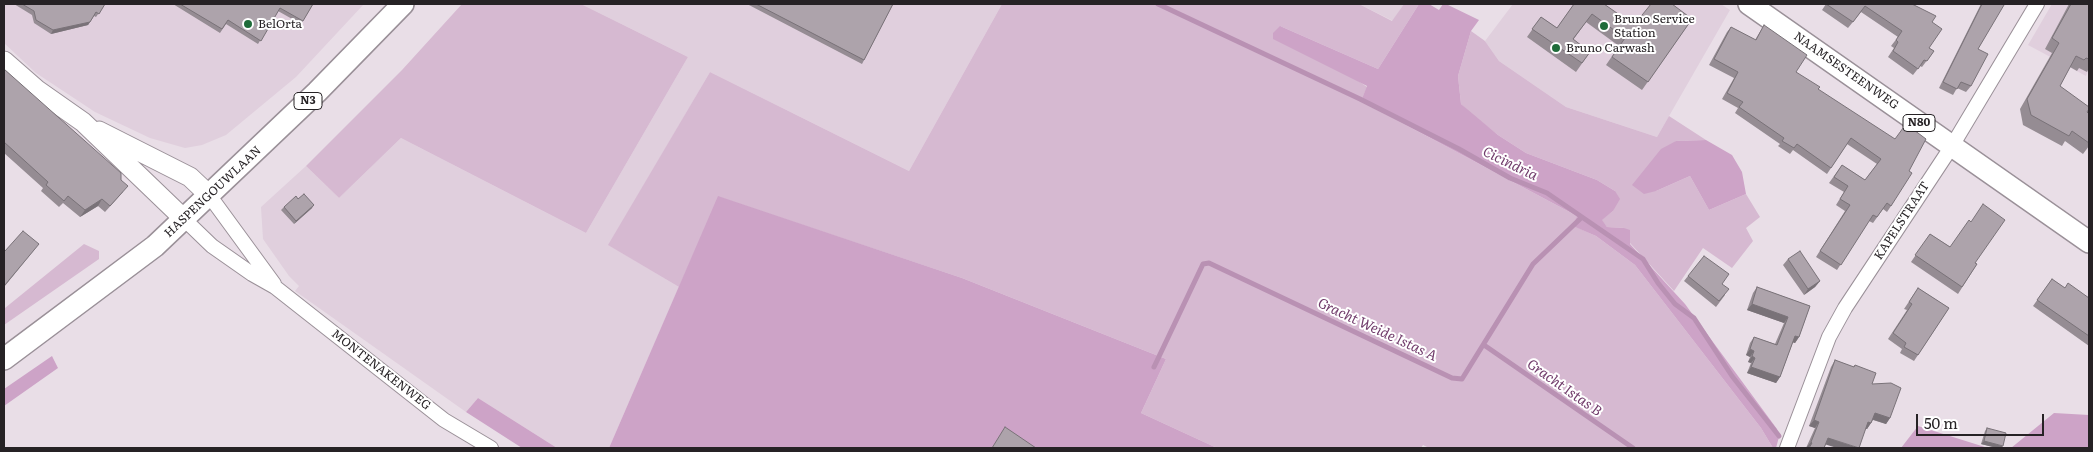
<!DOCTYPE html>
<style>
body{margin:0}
#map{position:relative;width:2093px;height:452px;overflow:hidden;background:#e9dee7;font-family:Literata,serif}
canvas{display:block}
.frame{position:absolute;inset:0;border:5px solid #262225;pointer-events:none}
.scale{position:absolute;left:1916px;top:414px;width:128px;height:22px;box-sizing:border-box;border:2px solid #262225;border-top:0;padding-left:6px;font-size:15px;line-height:18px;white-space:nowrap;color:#262225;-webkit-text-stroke:4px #fff;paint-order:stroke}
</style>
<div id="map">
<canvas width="2093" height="452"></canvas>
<div class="frame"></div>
<div class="scale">50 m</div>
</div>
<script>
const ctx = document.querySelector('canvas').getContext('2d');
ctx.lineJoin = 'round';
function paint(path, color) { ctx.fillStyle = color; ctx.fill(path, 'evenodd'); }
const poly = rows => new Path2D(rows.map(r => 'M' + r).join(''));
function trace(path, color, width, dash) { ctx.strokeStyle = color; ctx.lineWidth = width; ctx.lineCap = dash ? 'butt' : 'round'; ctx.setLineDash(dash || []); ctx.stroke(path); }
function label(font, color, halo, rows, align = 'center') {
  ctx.font = font + ' Literata,serif'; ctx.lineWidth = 4; ctx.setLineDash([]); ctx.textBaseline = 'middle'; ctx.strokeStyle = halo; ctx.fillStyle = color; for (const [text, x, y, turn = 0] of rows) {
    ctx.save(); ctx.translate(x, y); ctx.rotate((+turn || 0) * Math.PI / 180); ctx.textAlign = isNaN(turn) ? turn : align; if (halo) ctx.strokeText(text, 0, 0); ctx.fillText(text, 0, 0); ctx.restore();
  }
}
const built = poly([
 [4,4,364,4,296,77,226,135,202,145,185,148,150,138,95,112,36,73,4,43],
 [581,4,1002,4,909,171,710,72,609,245,679,287,609,448,557,448,478,398,466,412,295,291,299,286,289,276,263,239,261,207,306,166,339,198,401,138,586,233,688,57],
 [1359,4,1404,4,1393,21],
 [1513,4,1721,4,1730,10,1657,137,1566,107,1499,61,1485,41],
 [2052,4,2089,4,2089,69,2086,76,2028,45]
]);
const green = poly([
 [462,4,581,4,688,57,586,233,401,138,339,198,306,166,402,70],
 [1002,4,1359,4,1392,21,1404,4,1419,4,1378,69,1280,26,1367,87,1361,101,1577,216,1574,226,1596,236,1635,265,1761,428,1773,448,1429,448,1423,445,1421,448,1217,448,1141,413,1166,359,962,278,719,197,679,287,608,245,710,72,909,171],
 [1471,31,1485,41,1499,61,1566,107,1657,137,1669,116,1706,140,1676,141,1656,191,1690,176,1709,210,1746,194,1760,217,1746,228,1753,241,1732,268,1703,248,1674,291,1630,243,1624,228,1607,227,1601,220,1613,211,1615,191,1597,180,1526,153,1498,135,1470,113,1461,104,1458,76],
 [84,244,99,251,99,259,4,325,4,307,5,308]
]);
const forest = poly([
 [1419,4,1429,4,1439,10,1443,4,1446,4,1479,20,1471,31,1458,76,1461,104,1498,135,1526,153,1597,180,1615,191,1620,199,1613,211,1602,220,1607,227,1624,228,1630,230,1630,244,1685,304,1777,429,1779,437,1776,448,1773,448,1761,428,1635,265,1596,236,1573,226,1577,216,1361,101,1367,86,1273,39,1273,33,1280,26,1378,69],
 [1706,140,1732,155,1742,172,1746,194,1709,210,1690,176,1656,191,1644,194,1632,185,1661,149,1676,141],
 [718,196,962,278,1166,359,1141,413,1217,448,609,448],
 [52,356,58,368,4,406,4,389],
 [478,398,557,448,522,448,466,412],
 [2054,413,2089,415,2089,448,2011,448],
 [1918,426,1988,448,1901,448]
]);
const stream = poly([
 [1158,4,1360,99,1459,149,1510,178,1547,193,1643,259,1658,283,1675,304,1694,318,1732,376,1779,436],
 [1484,345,1633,448],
 [1154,367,1203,264,1209,263,1452,378,1462,379,1533,264,1581,218]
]);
const street = poly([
 [209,195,274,284],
 [184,219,212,246,252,274,275,287,444,420,491,448],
 [1787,448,1829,337,1845,308,1952,146,2037,4]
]);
const secondary = poly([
 [4,61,36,89,83,122,184,219],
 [99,131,190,177,209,195]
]);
const primary = poly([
 [1749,4,2089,242],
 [4,359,155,246,317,92,403,4]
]);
const wall = poly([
 [14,4,105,4,96,17,94,16,88,25,51,34,34,23,32,15],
 [173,4,313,4,301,24,278,11,258,44,226,24,220,33],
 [747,4,893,4,862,64],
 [1574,4,1634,25,1692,19,1642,90,1606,65,1619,46,1586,22,1573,40,1590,52,1576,72,1527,37,1541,17,1557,28],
 [1826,4,1912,4,1932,22,1929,48,1934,51,1922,67,1920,66,1913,75,1888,57,1894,48,1891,46,1898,37,1861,12,1848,28,1822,10],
 [1981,4,2003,4,1978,49,1971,86,1966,92,1957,88,1953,95,1939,88],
 [2069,4,2089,4,2089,68,2087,72,2079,68,2077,71,2070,67,2060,86,2089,114,2089,146,2083,154,2065,141,2062,146,2023,125,2020,109,2052,53,2045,49],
 [1764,25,1796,72,1818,89,1909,171,1891,206,1887,212,1883,209,1873,223,1869,221,1837,270,1816,257,1845,211,1836,205,1844,192,1829,183,1842,165,1865,180,1877,164,1847,144,1827,174,1793,150,1790,154,1778,146,1780,144,1735,113,1738,108,1722,99,1734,78,1709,65,1727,32,1731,27,1755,40],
 [4,69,121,180,123,192,105,212,98,206,80,217,63,203,59,207,41,191,43,188,4,153],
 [298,199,312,208,294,224,281,210,284,207],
 [1930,234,1977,264,1958,294,1911,262],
 [1788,259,1820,281,1815,287,1804,295,1783,265],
 [1688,276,1722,284,1725,295,1716,307,1684,281],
 [2052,279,2065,288,2089,298,2089,346,2033,306],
 [1757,287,1810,306,1799,337,1795,343,1793,342,1780,377,1776,383,1747,373,1751,363,1748,362,1750,357,1746,355,1750,343,1754,337,1775,344,1784,323,1747,310,1753,293],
 [1918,288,1949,308,1914,361,1900,353,1902,349,1888,339,1907,310,1904,309],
 [1835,360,1853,367,1855,365,1872,384,1890,418,1886,424,1873,420,1867,429,1865,429,1826,444,1824,448,1806,448,1815,428,1809,426,1831,367],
 [1987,428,2001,448,1997,448,1981,444,1985,431]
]);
const shadedWall = poly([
 [90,22,88,25,51,34,53,30],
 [102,199,98,206,80,217,85,210],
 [314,205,312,208,294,224,296,221],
 [39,244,35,249,4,287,4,286],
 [1820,281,1815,287,1804,295,1808,289],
 [1752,304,1788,317,1784,323,1747,310],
 [1795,336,1799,337,1795,343,1791,342],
 [1750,349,1754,351,1750,357,1746,355],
 [1752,356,1755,358,1751,363,1748,362],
 [1751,367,1780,377,1776,383,1747,373],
 [1875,413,1890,418,1886,424,1871,419],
 [1814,420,1819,422,1815,428,1809,426],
 [1868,422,1871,423,1867,429,1864,428],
 [1828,438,1859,448,1837,448,1824,444],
 [1984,441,2003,446,2001,448,1997,448,1981,444],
 [1811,442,1812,443,1808,448,1806,448]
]);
const building = poly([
 [22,4,105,4,99,14,96,12,90,22,53,30,36,20,34,11,22,4],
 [180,4,313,4,303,21,280,8,261,41,228,20,222,29,180,4],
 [756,4,893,4,864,60,756,4],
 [1574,4,1604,4,1634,25,1651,4,1672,4,1692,19,1648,82,1612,57,1625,38,1592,14,1573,39,1590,52,1582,63,1532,29,1541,17,1557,28,1574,4],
 [1826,4,1912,4,1936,16,1932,22,1942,29,1929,48,1934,51,1927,61,1924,60,1918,69,1893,51,1898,42,1896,40,1902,31,1865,6,1853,22,1826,4],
 [1982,4,2003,4,2004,5,1978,49,1988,54,1971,86,1961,82,1957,89,1943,82,1982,4],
 [2071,4,2089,4,2089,59,2086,58,2084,60,2076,56,2060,86,2089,107,2089,109,2087,112,2089,114,2089,143,2072,131,2069,136,2031,115,2027,99,2059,43,2052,38,2071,4],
 [1764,25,1807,55,1796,72,1820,87,1818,89,1895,139,1906,124,1926,139,1909,171,1912,173,1891,206,1887,203,1877,217,1873,215,1841,265,1820,251,1850,205,1840,199,1848,186,1834,177,1842,165,1865,180,1881,159,1851,138,1831,168,1797,144,1794,148,1782,141,1784,138,1739,107,1743,102,1727,93,1738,72,1714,59,1731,27,1756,40,1764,25],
 [4,69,121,173,121,180,128,186,110,206,102,199,85,210,68,196,64,201,46,185,48,182,4,142,4,69],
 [304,194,314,205,296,221,284,207,296,196,298,199,304,194],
 [1983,204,2005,220,1975,263,1977,264,1962,287,1915,255,1930,234,1950,247,1969,220,1971,222,1983,204],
 [23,231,39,244,4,286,4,250,5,251,23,231],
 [1800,251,1820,281,1808,289,1788,259,1800,251],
 [1704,256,1729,274,1722,284,1729,289,1719,301,1688,276,1704,256],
 [2052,279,2065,288,2068,283,2089,298,2089,336,2037,300,2052,279],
 [1757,287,1810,306,1799,337,1795,336,1780,377,1751,367,1755,358,1752,356,1754,351,1750,349,1754,337,1777,345,1788,317,1752,304,1757,287],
 [1918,288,1949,308,1918,355,1904,347,1906,343,1893,333,1912,304,1909,302,1918,288],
 [1835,360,1854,367,1855,365,1876,373,1872,384,1891,383,1901,388,1890,418,1875,413,1871,423,1868,422,1859,448,1828,438,1824,448,1809,448,1812,443,1811,442,1819,422,1814,420,1835,360],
 [1005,427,1036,448,992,448,1005,427],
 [1987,428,2006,433,2003,446,1984,441,1987,428]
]);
const markers = [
 [248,24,5,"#1f6c3a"],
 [1604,26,5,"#1f6c3a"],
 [1556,48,5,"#1f6c3a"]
];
const shields = [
 [308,101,28],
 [1919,123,32]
];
const shieldNames = [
 ["N3",308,101],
 ["N80",1919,123]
];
const poiNames = [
 ["Bruno Service",1614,19],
 ["Station",1614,33],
 ["BelOrta",258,24],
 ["Bruno Carwash",1566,48]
];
const streetNames = [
 ["NAAMSESTEENWEG",1846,71,35],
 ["HASPENGOUWLAAN",213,192,-43],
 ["KAPELSTRAAT",1902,221,-57],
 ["MONTENAKENWEG",381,370,38]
];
const waterNames = [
 ["Cicindria",1510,164,26],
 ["Gracht Weide Istas A",1377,330,25],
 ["Gracht Istas B",1564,388,35]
];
paint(built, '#e0cfdd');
paint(green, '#d6b9d1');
paint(forest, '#cda3c7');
trace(stream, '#b991b3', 5);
trace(street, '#9a9098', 16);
trace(secondary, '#9a9098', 21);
trace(primary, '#9a9098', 24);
trace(street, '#fff', 14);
trace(secondary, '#fff', 19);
trace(primary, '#fff', 21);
paint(wall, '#958c93');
paint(shadedWall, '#797278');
paint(building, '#ada3ab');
trace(building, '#797278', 1);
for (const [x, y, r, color] of markers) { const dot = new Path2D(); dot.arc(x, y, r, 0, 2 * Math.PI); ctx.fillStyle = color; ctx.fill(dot); trace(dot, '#fff', 2); }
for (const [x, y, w] of shields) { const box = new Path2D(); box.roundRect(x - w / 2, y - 8.5, w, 17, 4); ctx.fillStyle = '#fff'; ctx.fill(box); trace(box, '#262225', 1); }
label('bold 11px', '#262225', null, shieldNames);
label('12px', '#262225', '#fff', poiNames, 'left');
label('12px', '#262225', '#fff', streetNames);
label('italic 14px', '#723d6c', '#fff', waterNames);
</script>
